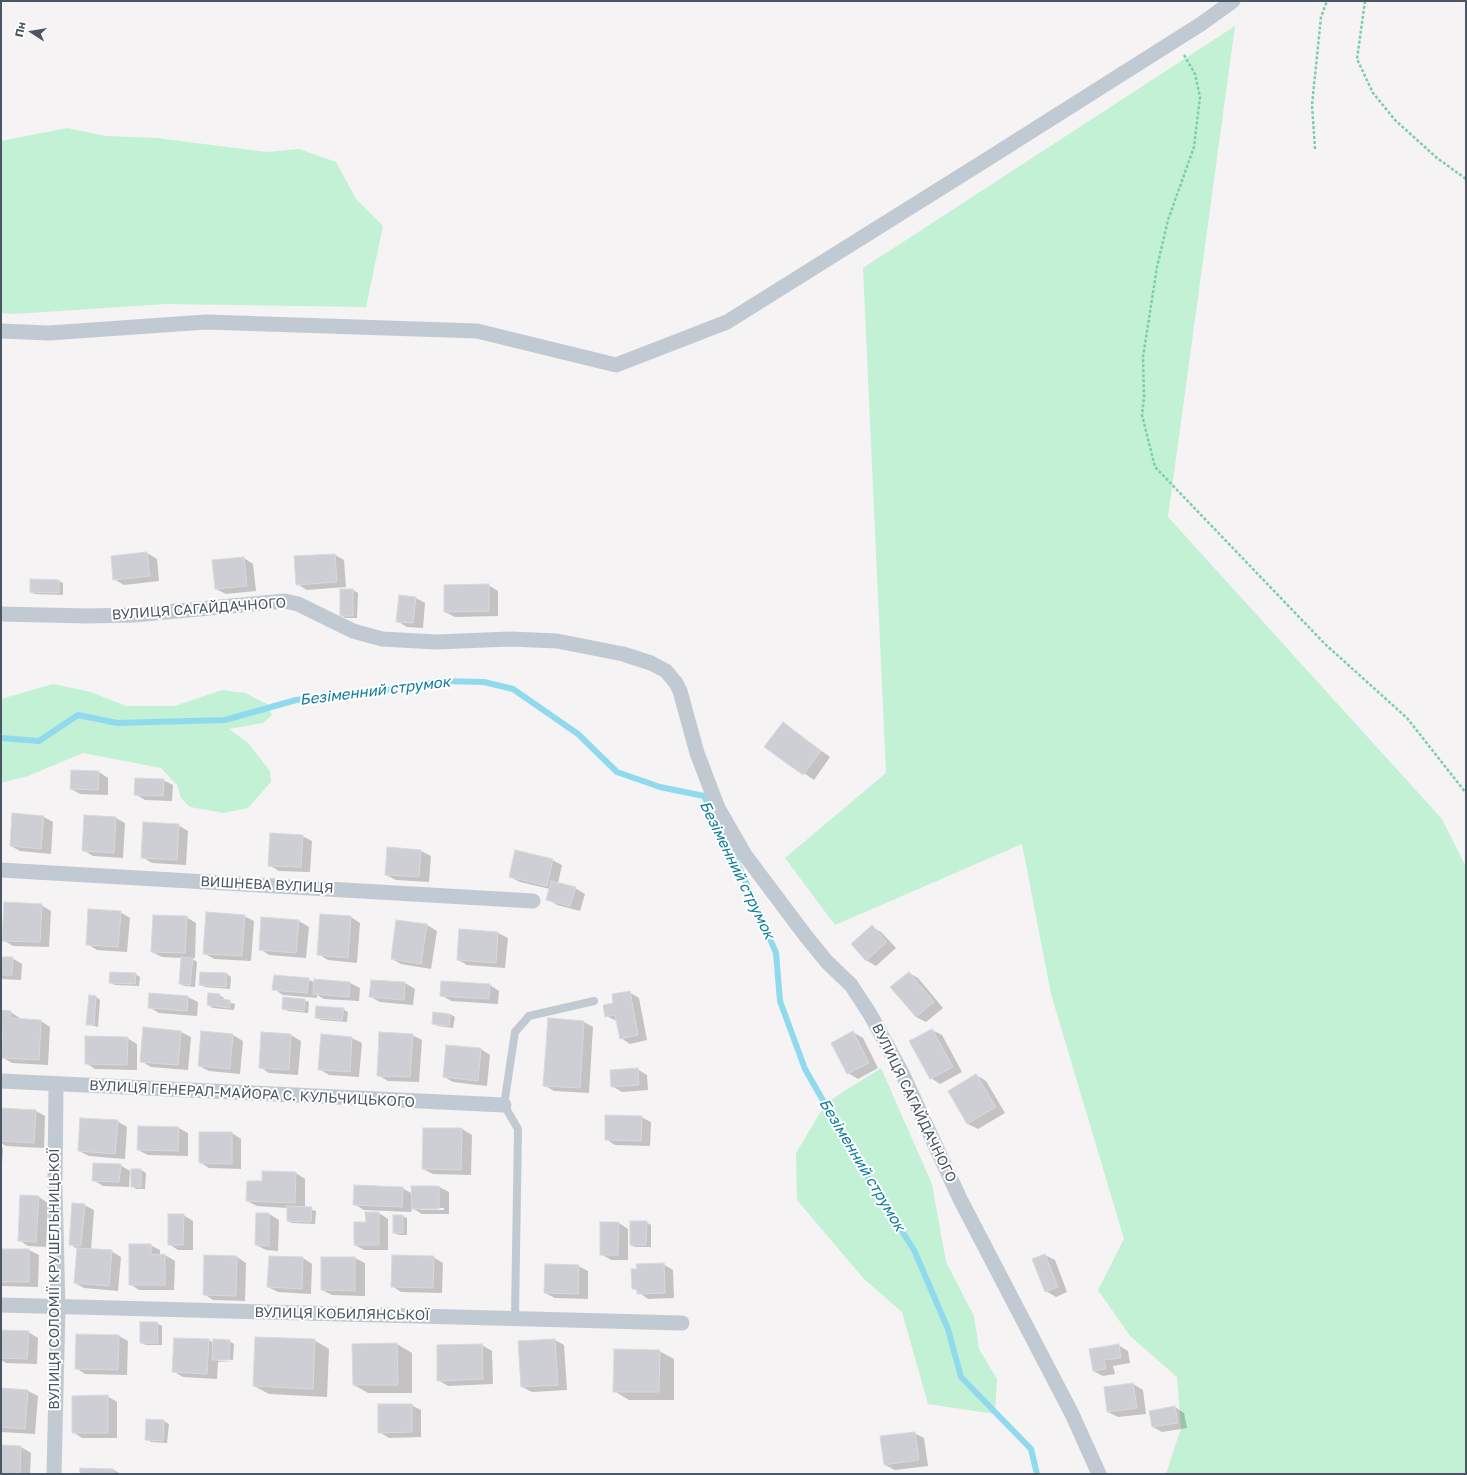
<!DOCTYPE html>
<meta charset="utf-8">
<style>
body{margin:0}
#map{position:relative;width:1467px;height:1475px;overflow:hidden;background:#f5f3f3;font-family:"Golos Text",sans-serif}
canvas{display:block}
.frame{position:absolute;inset:0;border:2px solid #4a5661;pointer-events:none}
.north{position:absolute;left:12px;top:12px;width:40px;height:40px;-webkit-text-stroke:3px #fff;paint-order:stroke;rotate:282deg;font-size:11px;font-weight:700;line-height:16px;text-align:center;color:#4a5661}
.north::after{content:'';display:block;margin:auto;width:14px;height:18px;background:#4a5661;clip-path:polygon(50% 0,100% 100%,50% 72%,0 100%)}
</style>
<div id="map">
<canvas width="1467" height="1475"></canvas>
<div class="frame"></div>
<div class="north">Пн</div>
</div>
<script>
const ctx = document.querySelector('canvas').getContext('2d');
ctx.lineJoin = 'round';
function paint(path, color) { ctx.fillStyle = color; ctx.fill(path, 'evenodd'); }
const poly = rows => new Path2D(rows.map(r => 'M' + r).join(''));
function trace(path, color, width, dash) { ctx.strokeStyle = color; ctx.lineWidth = width; ctx.lineCap = dash ? 'butt' : 'round'; ctx.setLineDash(dash || []); ctx.stroke(path); }
function label(font, color, halo, rows, align = 'center') {
  ctx.font = font + ' "Golos Text",sans-serif'; ctx.lineWidth = 4; ctx.setLineDash([]); ctx.textBaseline = 'middle'; ctx.strokeStyle = halo; ctx.fillStyle = color; for (const [text, x, y, turn = 0] of rows) {
    ctx.save(); ctx.translate(x, y); ctx.rotate((+turn || 0) * Math.PI / 180); ctx.textAlign = isNaN(turn) ? turn : align; if (halo) ctx.strokeText(text, 0, 0); ctx.fillText(text, 0, 0); ctx.restore();
  }
}
const green = poly([
 [1235,26,1168,517,1442,819,1466,867,1466,1474,1166,1474,1181,1428,1177,1377,1130,1336,1098,1290,1124,1239,1051,994,1022,844,835,925,785,858,886,773,863,268],
 [67,128,106,136,157,138,266,152,299,149,336,162,356,199,383,226,366,307,166,304,14,314,1,313,1,141],
 [53,684,91,692,126,706,175,706,222,690,245,693,267,704,272,715,263,723,229,729,248,743,270,771,271,782,248,808,224,813,190,807,181,798,177,785,161,768,83,753,28,776,1,783,1,699],
 [881,1068,932,1184,946,1262,974,1316,979,1349,997,1379,995,1414,928,1404,902,1312,864,1279,797,1200,796,1153,826,1103]
]);
const shadow = poly([
 [147,553,157,559,159,581,124,585,114,579],
 [335,555,344,560,346,587,307,590,297,584],
 [244,558,253,564,256,591,226,594,216,589],
 [59,581,63,583,63,595,35,594,31,592],
 [488,585,498,591,498,616,455,617,445,612],
 [341,590,353,590,358,593,357,618,345,618,341,615],
 [416,598,425,603,423,628,407,627,397,621],
 [783,723,830,757,814,780,766,747],
 [99,772,108,778,108,795,80,794,71,789],
 [163,780,173,785,172,801,145,800,135,794],
 [44,817,53,822,51,854,20,851,11,846],
 [116,818,125,823,123,858,93,856,83,850],
 [178,825,188,831,186,865,152,863,142,857],
 [302,836,312,841,310,872,279,871,269,865],
 [421,851,431,856,429,882,396,880,386,875],
 [552,860,562,865,558,883,575,888,585,894,580,911,557,905,547,899,550,889,520,882,510,877],
 [41,905,51,911,49,947,13,946,3,940],
 [120,912,130,918,127,952,97,950,87,944],
 [244,916,254,921,251,961,214,959,204,953],
 [186,917,196,923,195,958,191,958,197,962,195,987,184,986,180,984,182,958,162,957,152,952],
 [351,917,360,923,357,963,328,960,318,954],
 [262,918,299,921,309,927,306,958,269,955,260,949],
 [397,921,427,925,437,931,431,969,401,964,392,959],
 [872,927,881,932,896,948,876,966,866,960],
 [460,930,498,933,508,938,505,968,467,965,458,960],
 [1,958,12,958,22,964,21,980,1,979],
 [909,973,918,978,943,1008,926,1022,916,1017],
 [135,974,140,977,139,986,115,985,110,983],
 [227,974,231,977,230,989,205,987,200,984],
 [308,979,315,983,350,983,360,988,359,1001,324,999,317,995,317,998,283,995,274,989],
 [405,983,415,989,413,1005,380,1002,371,997],
 [490,985,499,991,498,1004,451,1001,441,995],
 [629,992,639,998,647,1040,630,1044,621,1038,617,1021,606,1016,615,1004],
 [219,995,224,998,223,1001,235,1004,234,1010,213,1008,208,1005],
 [96,997,100,1000,98,1027,87,1024],
 [188,997,198,1002,197,1016,159,1013,149,1007],
 [304,1000,309,1002,308,1013,288,1011,283,1009],
 [343,1009,348,1012,347,1022,321,1020,316,1017],
 [1,1011,10,1012,20,1018,20,1020,41,1021,50,1027,48,1065,12,1063,2,1057,3,1032,1,1032],
 [434,1013,450,1014,455,1017,453,1028,438,1026,433,1024],
 [584,1022,593,1027,589,1093,554,1091,544,1085],
 [144,1029,181,1032,191,1037,188,1070,151,1067,141,1061],
 [932,1030,942,1035,962,1072,940,1084,931,1078],
 [853,1032,863,1038,878,1068,858,1079,848,1073],
 [262,1033,291,1035,301,1041,298,1075,269,1073,260,1067],
 [233,1035,243,1041,240,1074,209,1071,199,1066],
 [322,1035,352,1038,362,1043,359,1077,329,1075,319,1069],
 [412,1035,422,1040,419,1082,388,1081,378,1075],
 [127,1038,137,1044,137,1070,95,1069,86,1063],
 [481,1049,490,1055,487,1086,453,1082,444,1077],
 [637,1069,647,1075,648,1090,622,1092,612,1086],
 [976,1075,986,1081,1005,1113,978,1129,968,1124,949,1092],
 [1,1109,36,1111,45,1116,44,1148,6,1146,1,1143],
 [641,1117,651,1122,650,1146,615,1145,606,1139],
 [117,1121,127,1127,125,1159,89,1156,79,1151],
 [179,1128,188,1133,188,1156,148,1155,138,1150],
 [462,1129,472,1135,471,1175,433,1174,423,1169],
 [232,1133,241,1139,241,1169,209,1168,200,1162],
 [1,1147,3,1148,1,1182],
 [120,1165,130,1171,129,1187,103,1186,93,1180],
 [132,1170,141,1170,146,1173,145,1189,136,1189,132,1186],
 [296,1173,305,1179,305,1208,316,1211,315,1224,292,1223,288,1221,288,1208,257,1206,247,1201,263,1182],
 [412,1187,439,1187,449,1192,449,1214,422,1214,412,1208,411,1212,364,1210,354,1204,402,1188,413,1194],
 [421,1208,444,1208,444,1210,421,1210],
 [39,1197,48,1203,46,1247,28,1246,19,1240],
 [84,1205,94,1210,91,1250,111,1251,121,1257,118,1291,84,1288,75,1283,77,1249,70,1244],
 [379,1213,388,1219,388,1250,364,1250,355,1245,367,1223],
 [257,1214,269,1214,279,1220,278,1251,266,1250,256,1245],
 [183,1215,193,1221,193,1250,178,1250,169,1244],
 [402,1216,407,1218,407,1235,399,1235,394,1233],
 [646,1222,651,1225,651,1247,635,1247,631,1245],
 [619,1223,628,1229,628,1260,611,1260,601,1254],
 [150,1245,160,1250,160,1255,165,1255,175,1261,174,1290,139,1290,130,1284],
 [1,1250,29,1250,39,1255,38,1287,1,1286],
 [1045,1255,1055,1260,1067,1292,1056,1297,1046,1291],
 [237,1257,246,1263,245,1301,213,1300,204,1294],
 [433,1257,443,1263,442,1293,401,1292,392,1286],
 [303,1258,312,1264,311,1294,278,1292,268,1287],
 [355,1258,365,1263,365,1296,332,1295,322,1290],
 [663,1264,673,1270,674,1298,648,1299,633,1288,638,1270],
 [578,1266,588,1271,588,1299,555,1298,545,1293],
 [141,1323,157,1323,162,1326,162,1345,146,1345,141,1343],
 [1,1331,28,1332,38,1338,37,1364,6,1363,1,1360],
 [119,1336,128,1341,127,1375,85,1374,76,1368],
 [175,1339,209,1340,214,1343,229,1341,234,1344,233,1360,218,1359,218,1361,233,1362,218,1362,217,1379,183,1377,173,1371],
 [314,1340,329,1349,327,1397,269,1394,254,1386],
 [555,1340,564,1345,567,1390,532,1392,522,1387],
 [397,1344,412,1353,412,1393,368,1393,354,1385,353,1345],
 [482,1345,492,1351,493,1384,448,1386,438,1380,438,1346],
 [1118,1345,1128,1351,1130,1363,1113,1366,1115,1374,1103,1376,1093,1371],
 [659,1351,674,1359,674,1400,629,1400,614,1391],
 [1133,1384,1143,1390,1146,1414,1118,1417,1108,1412,1105,1388],
 [1,1389,28,1391,38,1396,35,1434,1,1432],
 [107,1396,117,1402,117,1438,82,1438,73,1432],
 [411,1405,421,1410,421,1437,389,1438,379,1432],
 [1175,1407,1184,1413,1187,1428,1162,1432,1153,1427],
 [147,1420,164,1421,169,1424,167,1443,151,1442,146,1439],
 [914,1433,924,1438,928,1466,895,1470,885,1465],
 [1,1446,21,1447,31,1453,30,1474,1,1474],
 [114,1470,121,1474,81,1474]
]);
const stream = poly([
 [1,738,39,741,78,715,117,723,225,720,296,700,364,694,441,681,484,682,513,689,578,734,617,772,660,787,704,796,741,871,776,953,780,1001,805,1069,860,1165,914,1250,948,1329,961,1377,1031,1449,1037,1474]
]);
const building = poly([
 [147,552,150,576,113,580,111,556,147,552],
 [335,554,337,582,296,585,294,556,335,554],
 [244,557,247,586,215,589,212,560,244,557],
 [30,579,59,580,59,593,30,592,30,579],
 [489,584,489,611,444,612,444,585,489,584],
 [340,589,353,589,353,616,340,616,340,589],
 [399,595,416,597,413,623,396,622,399,595],
 [783,722,821,751,803,775,764,747,783,722],
 [71,770,99,771,98,790,70,789,71,770],
 [135,778,164,779,163,796,134,795,135,778],
 [12,813,44,816,41,849,10,846,12,813],
 [84,815,116,817,114,853,82,851,84,815],
 [143,822,179,824,177,860,141,858,143,822],
 [270,833,303,835,301,867,268,866,270,833],
 [387,847,421,850,419,877,385,875,387,847],
 [515,850,553,859,547,886,509,877,515,850],
 [551,881,576,887,570,906,546,900,551,881],
 [4,902,42,904,40,942,2,941,4,902],
 [88,909,121,911,118,947,86,945,88,909],
 [206,912,245,915,242,956,203,954,206,912],
 [320,914,351,916,348,958,317,955,320,914],
 [153,915,187,916,185,953,151,952,153,915],
 [261,917,299,920,296,953,259,950,261,917],
 [396,920,427,924,421,964,391,959,396,920],
 [872,925,887,942,866,961,851,944,872,925],
 [459,929,498,932,496,963,457,960,459,929],
 [1,957,13,957,12,975,1,975,1,957],
 [181,957,193,958,190,985,179,984,181,957],
 [110,972,136,973,135,984,109,983,110,972],
 [200,972,227,973,226,987,199,985,200,972],
 [909,972,934,1002,916,1017,890,987,909,972],
 [274,975,309,978,307,993,272,990,274,975],
 [314,979,350,982,349,997,313,994,314,979],
 [371,980,405,982,404,1000,369,997,371,980],
 [441,981,490,984,489,999,440,996,441,981],
 [630,991,638,1035,620,1039,615,1015,605,1017,603,1005,613,1003,612,994,630,991],
 [149,993,188,996,187,1011,148,1008,149,993],
 [208,993,220,994,219,999,230,1000,230,1008,207,1005,208,993],
 [89,995,96,996,94,1025,86,1025,89,995],
 [283,997,305,999,304,1011,282,1009,283,997],
 [316,1006,344,1008,342,1020,315,1018,316,1006],
 [1,1010,11,1011,10,1018,41,1020,39,1060,1,1058,3,1028,1,1028,1,1010],
 [433,1012,450,1014,449,1026,432,1024,433,1012],
 [548,1018,584,1021,580,1088,543,1086,548,1018],
 [143,1027,181,1031,178,1065,140,1062,143,1027],
 [932,1029,953,1067,930,1079,909,1041,932,1029],
 [201,1031,233,1034,230,1069,198,1066,201,1031],
 [853,1031,869,1063,847,1074,831,1043,853,1031],
 [261,1032,291,1034,289,1070,259,1068,261,1032],
 [379,1032,413,1034,410,1077,377,1076,379,1032],
 [321,1034,352,1037,350,1072,318,1070,321,1034],
 [85,1036,128,1037,127,1065,85,1064,85,1036],
 [446,1045,481,1048,478,1081,443,1077,446,1045],
 [638,1068,639,1085,611,1087,610,1070,638,1068],
 [976,1074,996,1107,967,1124,948,1091,976,1074],
 [1,1108,36,1110,34,1143,1,1141,1,1108],
 [605,1115,642,1116,641,1141,605,1140,605,1115],
 [80,1118,118,1120,115,1154,78,1151,80,1118],
 [138,1126,179,1127,178,1151,137,1150,138,1126],
 [423,1128,462,1128,461,1170,422,1169,423,1128],
 [199,1132,232,1132,232,1164,199,1163,199,1132],
 [93,1163,121,1164,119,1182,92,1181,93,1163],
 [131,1169,141,1169,141,1187,131,1187,131,1169],
 [262,1171,296,1172,295,1203,246,1201,247,1181,262,1181,262,1171],
 [354,1185,403,1187,402,1207,353,1205,354,1185],
 [411,1186,439,1186,439,1209,412,1209,411,1186],
 [20,1195,39,1196,36,1242,18,1241,20,1195],
 [72,1203,85,1204,81,1246,69,1245,72,1203],
 [287,1206,312,1207,311,1222,287,1221,287,1206],
 [365,1212,379,1212,379,1245,354,1245,354,1222,366,1222,365,1212],
 [256,1213,269,1213,269,1246,255,1245,256,1213],
 [168,1214,184,1214,183,1245,168,1245,168,1214],
 [393,1215,403,1215,403,1233,393,1233,393,1215],
 [630,1221,647,1221,646,1245,630,1245,630,1221],
 [600,1222,619,1222,618,1255,600,1255,600,1222],
 [129,1244,151,1244,151,1255,165,1254,165,1285,129,1285,129,1244],
 [77,1248,112,1250,109,1286,74,1283,77,1248],
 [1,1249,29,1249,29,1282,1,1282,1,1249],
 [1045,1254,1058,1287,1045,1292,1032,1259,1045,1254],
 [204,1255,237,1256,236,1296,203,1295,204,1255],
 [392,1255,434,1256,433,1288,391,1287,392,1255],
 [269,1256,303,1257,302,1289,267,1287,269,1256],
 [321,1257,355,1257,355,1291,321,1290,321,1257],
 [664,1263,665,1293,637,1294,637,1289,632,1289,631,1269,637,1269,636,1264,664,1263],
 [545,1264,579,1265,578,1294,544,1293,545,1264],
 [140,1322,157,1322,158,1343,140,1343,140,1322],
 [1,1330,29,1331,27,1359,1,1358,1,1330],
 [76,1334,119,1335,118,1370,75,1369,76,1334],
 [255,1337,315,1339,313,1389,253,1386,255,1337],
 [174,1338,209,1339,207,1374,172,1372,174,1338],
 [213,1339,230,1340,229,1360,212,1360,213,1339],
 [555,1339,558,1385,521,1387,518,1341,555,1339],
 [397,1343,398,1385,353,1385,352,1344,397,1343],
 [482,1344,483,1379,437,1381,437,1345,482,1344],
 [1119,1344,1121,1358,1104,1360,1106,1369,1093,1371,1089,1349,1119,1344],
 [614,1349,660,1350,659,1392,613,1392,614,1349],
 [1133,1383,1137,1408,1107,1412,1104,1387,1133,1383],
 [1,1388,28,1390,25,1429,1,1427,1,1388],
 [108,1395,108,1433,72,1433,72,1396,108,1395],
 [378,1404,412,1404,412,1432,378,1433,378,1404],
 [1175,1406,1178,1423,1152,1427,1149,1411,1175,1406],
 [146,1419,164,1420,163,1441,145,1440,146,1419],
 [915,1432,919,1460,884,1465,880,1436,915,1432],
 [1,1445,21,1446,20,1474,1,1474,1,1445],
 [80,1468,114,1469,114,1474,80,1474,80,1468]
]);
const path = poly([
 [1365,1,1357,59,1373,93,1395,120,1437,158,1466,179],
 [1184,55,1195,74,1200,97,1194,147,1168,220,1157,267,1143,357,1144,397,1142,415,1155,467,1325,644,1407,718,1466,793],
 [1315,149,1312,105,1321,17,1327,1]
]);
const service = poly([
 [515,1317,518,1129,504,1105,515,1032,529,1016,594,1001]
]);
const minor = poly([
 [1,331,49,333,206,322,477,331,616,365,727,322,986,160,1201,24,1233,1],
 [1,614,87,616,134,615,285,601,298,604,353,631,382,639,436,642,510,639,557,641,623,654,651,663,666,671,676,683,680,691,697,753,718,808,745,855,805,935,827,962,851,985,870,1014,902,1073,960,1199,1072,1414,1099,1474],
 [1,870,533,901],
 [1,1081,504,1105],
 [1,1305,682,1323],
 [54,1474,58,1308,55,1188,56,1085]
]);
const streetNames = [
 ["ВУЛИЦЯ САГАЙДАЧНОГО",199,609,-4],
 ["ВИШНЕВА ВУЛИЦЯ",267,885,3],
 ["ВУЛИЦЯ ГЕНЕРАЛ-МАЙОРА С. КУЛЬЧИЦЬКОГО",252,1094,3],
 ["ВУЛИЦЯ САГАЙДАЧНОГО",914,1103,64],
 ["ВУЛИЦЯ СОЛОМІЇ КРУШЕЛЬНИЦЬКОЇ",55,1279,-90],
 ["ВУЛИЦЯ КОБИЛЯНСЬКОЇ",342,1314,1]
];
const waterNames = [
 ["Безіменний струмок",375,691,-7],
 ["Безіменний струмок",737,870,64],
 ["Безіменний струмок",862,1165,59]
];
paint(green, '#c3f1d5');
paint(shadow, '#0003');
trace(stream, '#90daee', 6);
paint(building, '#cdcfd5');
trace(building, '#d7d9de', 1);
trace(path, '#7ad0a6', 2.5, [3, 2]);
trace(service, '#c1cad2', 8);
trace(minor, '#c1cad2', 15);
label('14px', '#4a5661', '#fff', streetNames);
label('italic 15px', '#0c7c9b', '#fff', waterNames);
</script>
